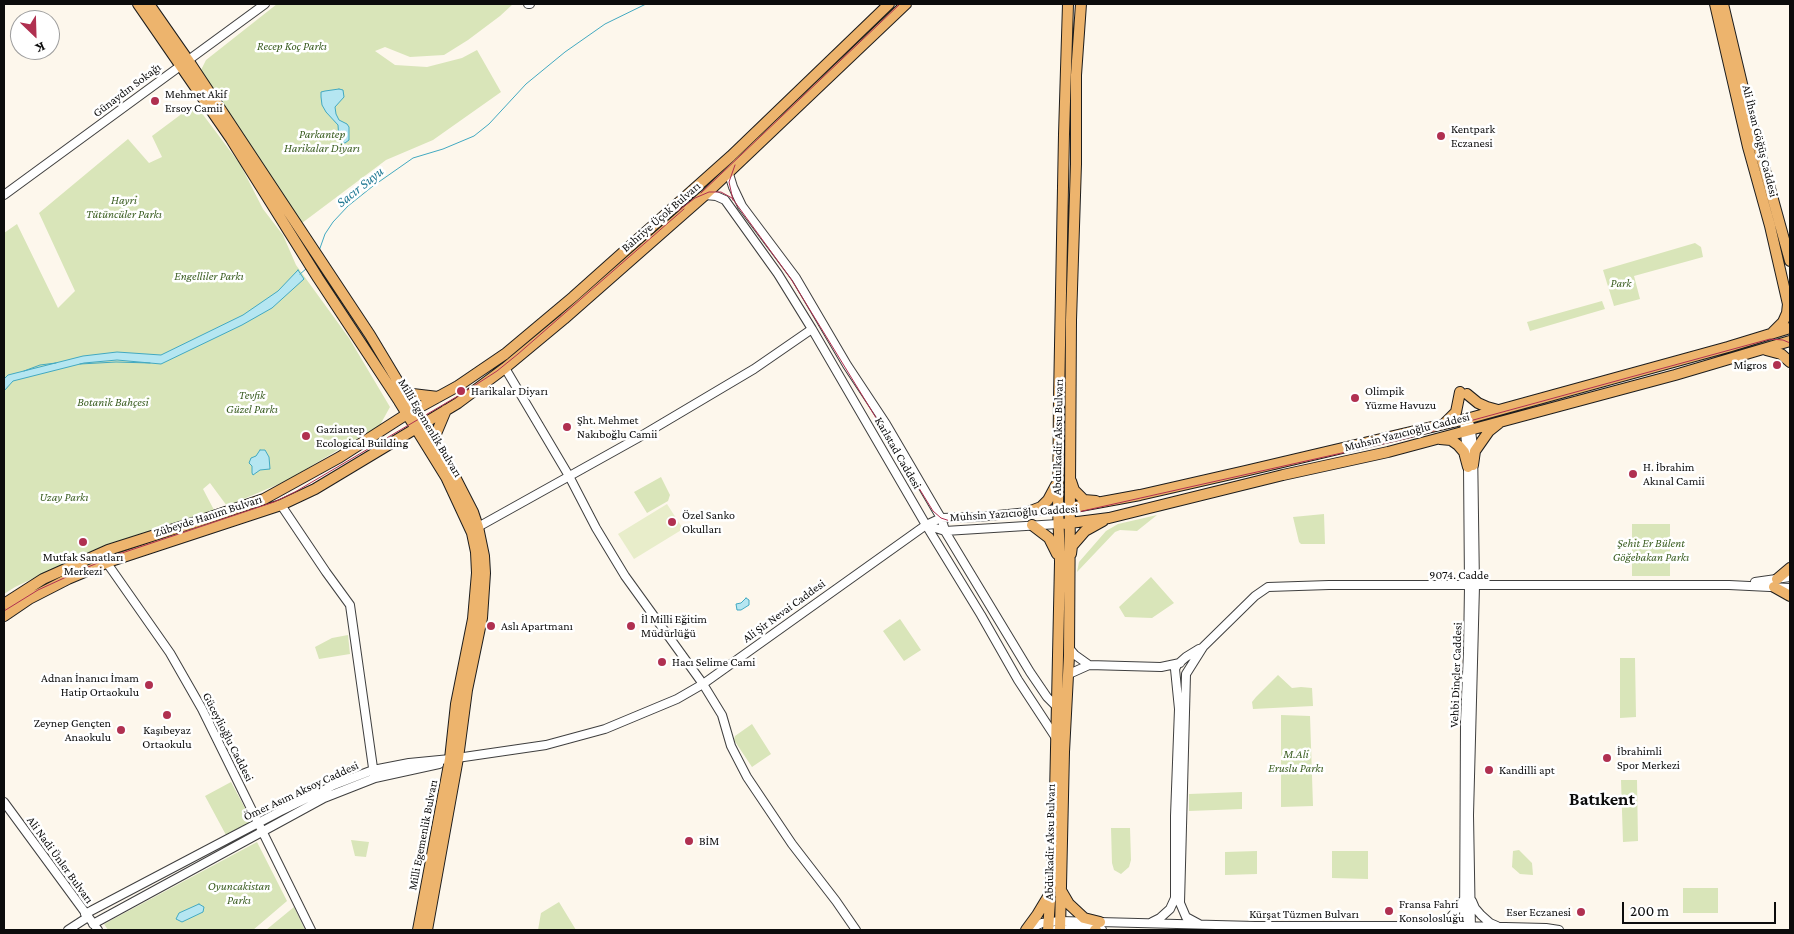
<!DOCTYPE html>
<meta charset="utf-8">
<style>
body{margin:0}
#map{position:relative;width:1794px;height:934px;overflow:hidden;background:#fdf7ec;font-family:"Crimson Pro",serif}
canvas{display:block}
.frame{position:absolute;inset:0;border:5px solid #0c0c0c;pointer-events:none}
.north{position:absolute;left:10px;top:10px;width:50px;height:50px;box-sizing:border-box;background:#fff;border:1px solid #9e9e9e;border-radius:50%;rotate:156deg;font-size:14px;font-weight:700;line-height:20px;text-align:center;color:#0c0c0c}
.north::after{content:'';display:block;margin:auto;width:18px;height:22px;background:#b03050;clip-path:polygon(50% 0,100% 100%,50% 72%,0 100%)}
.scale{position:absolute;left:1622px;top:902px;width:154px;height:22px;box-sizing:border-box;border:2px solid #0c0c0c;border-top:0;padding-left:6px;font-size:15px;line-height:18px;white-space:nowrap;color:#0c0c0c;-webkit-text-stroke:4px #fff;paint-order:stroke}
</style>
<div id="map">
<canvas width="1794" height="934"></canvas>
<div class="frame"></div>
<div class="north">K</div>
<div class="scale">200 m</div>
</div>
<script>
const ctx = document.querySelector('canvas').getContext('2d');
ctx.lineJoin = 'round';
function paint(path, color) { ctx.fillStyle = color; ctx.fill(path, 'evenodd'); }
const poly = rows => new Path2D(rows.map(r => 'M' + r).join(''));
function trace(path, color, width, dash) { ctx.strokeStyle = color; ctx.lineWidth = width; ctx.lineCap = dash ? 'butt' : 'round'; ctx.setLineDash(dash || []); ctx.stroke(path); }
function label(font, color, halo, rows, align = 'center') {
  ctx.font = font + ' "Crimson Pro",serif'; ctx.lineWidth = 5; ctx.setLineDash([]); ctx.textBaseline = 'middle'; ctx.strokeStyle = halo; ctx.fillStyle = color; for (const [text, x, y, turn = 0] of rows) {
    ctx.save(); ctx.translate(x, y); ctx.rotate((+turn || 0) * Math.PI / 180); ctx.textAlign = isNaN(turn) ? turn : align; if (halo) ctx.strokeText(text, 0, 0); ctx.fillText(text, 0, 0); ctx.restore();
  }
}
const green = poly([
 [277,4,513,4,500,16,468,40,444,55,410,57,385,47,375,51,395,65,427,67,462,58,477,50,501,92,433,140,386,160,302,223,201,70,206,60],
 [195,104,240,164,263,209,283,235,296,265,349,338,390,407,380,425,286,481,227,506,210,483,203,489,214,510,199,518,86,553,15,587,4,594,4,233,17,224,58,308,75,291,39,213,128,139,149,163,162,157,152,136],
 [1695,243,1701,247,1703,257,1634,276,1640,299,1614,306,1603,270],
 [1602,301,1605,309,1530,331,1527,322],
 [661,477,670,495,668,501,647,513,634,492],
 [1324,514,1325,544,1301,544,1299,542,1293,517],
 [1157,515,1137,531,1120,530,1115,532,1077,572,1079,562,1106,531,1118,524],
 [1632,524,1670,524,1670,576,1632,576],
 [1151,577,1174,603,1152,618,1125,617,1119,607],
 [900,619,921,650,904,661,883,631],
 [348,635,350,654,319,659,315,647,332,638],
 [1620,658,1635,658,1636,717,1620,718],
 [1278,675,1292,688,1301,687,1312,688,1313,706,1253,709,1252,702,1256,697],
 [1281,715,1310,716,1313,806,1281,807],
 [752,724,771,754,752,767,734,740,735,736],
 [1621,780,1637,780,1638,841,1623,842],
 [231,782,252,821,226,835,205,796],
 [1242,792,1242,809,1189,811,1189,794],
 [1111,828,1130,828,1131,860,1129,867,1121,874,1114,870,1112,863],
 [351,840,369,842,366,857,355,856],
 [257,842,287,901,253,930,108,930,104,924],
 [1519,850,1532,863,1533,875,1520,874,1512,867,1513,851],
 [1257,851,1257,874,1225,875,1225,852],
 [1332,851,1368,851,1368,879,1332,878],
 [1683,888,1718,888,1718,913,1683,913],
 [559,902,576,930,538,930,541,913],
 [294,907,305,930,266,930]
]);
const pitch = poly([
 [667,504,683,529,634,559,618,534]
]);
const water = poly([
 [339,89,343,90,344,97,335,107,336,114,339,120,347,124,349,127,349,140,345,143,341,143,339,140,338,125,326,112,322,105,321,97,321,92,325,91,339,89],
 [298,270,304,279,272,308,242,325,161,364,117,360,84,363,13,381,4,391,4,379,8,375,83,356,117,352,161,355,243,315,278,291,298,270],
 [260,450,265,450,269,457,270,469,260,470,253,475,252,473,252,466,249,463,251,458,256,456,260,450],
 [746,598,749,600,749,605,741,610,737,610,736,604,741,603,746,598],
 [199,904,204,907,203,912,182,922,176,919,179,913,199,904]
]);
const stream = poly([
 [319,251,325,234,333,222,348,206,373,186,413,158,443,149,474,136,489,124,526,84,565,52,605,24,646,4],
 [300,274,306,269],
 [80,364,116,362,150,363],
 [24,371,40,365,56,363]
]);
const minor = poly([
 [528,4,530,4],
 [729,174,733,187,742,206,796,278,847,365,886,424,941,518,946,533,1030,672,1047,697,1056,706],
 [4,195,265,4],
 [705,195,716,196,725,200,778,274,812,329,926,525,981,615,1018,680,1056,738],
 [505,368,569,476,596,528,625,576,703,684,722,715,731,746,747,777,792,844,836,901,856,930],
 [1464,420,1468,467,1469,586,1468,651,1465,722,1464,930],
 [1470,425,1473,445,1475,586,1469,815,1471,930],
 [281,505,326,572,350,605,374,775],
 [926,525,945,531,1058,524],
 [478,527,636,439,754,369,812,329],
 [107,563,170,653,202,709,311,930],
 [1755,582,1790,577],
 [1069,648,1075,655,1089,665],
 [1069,674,1089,665,1161,667,1180,663],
 [4,802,98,930],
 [1472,901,1475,908,1481,915,1490,923,1497,926],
 [85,914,279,812,334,785,373,770,409,763,450,759,546,745,605,729,677,699,703,684,926,525,941,518,978,517,1058,509],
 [1152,922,1160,918,1170,909,1175,898,1175,816,1179,709,1175,669,1177,665,1186,657,1199,649],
 [93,924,324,798,375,778,439,764],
 [1199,924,1186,917,1180,903,1186,674,1203,647,1255,596,1268,587,1329,585,1729,585,1790,588],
 [1435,924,1450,918,1462,903,1463,900],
 [68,930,88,917],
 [1026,930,1042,923,1060,921,1255,926,1464,926,1546,928,1559,930],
 [1055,930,1072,929,1102,930]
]);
const major = poly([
 [138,4,231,139,318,278,399,401,446,477,472,533,476,552,477,573,473,619,456,704,450,759,418,930],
 [149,4,188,60,370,335,454,475,473,512,478,527,484,556,485,573,482,618,467,690,458,758,427,930],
 [1715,4,1748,147,1770,226,1790,313],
 [1723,4,1747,105,1790,261],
 [1773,332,1783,322,1787,313,1788,304],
 [1766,350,1781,354,1790,362],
 [404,393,438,397],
 [1467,394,1478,403,1487,407,1498,410],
 [1445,423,1456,412,1460,392],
 [1440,439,1451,440,1458,445,1464,452,1468,467],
 [433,441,446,410],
 [1473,465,1475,451,1489,431,1499,423],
 [1071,481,1074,490,1084,500,1096,501],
 [1064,509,1140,495,1245,471,1470,418,1728,347,1790,328],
 [1028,512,1041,507,1048,500,1056,485],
 [1062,524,1109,518,1283,475,1388,452,1675,375,1790,341],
 [1032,525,1049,538,1057,554],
 [1071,554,1072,546,1085,531,1103,521],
 [1777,579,1790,568],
 [1774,587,1790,596],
 [4,604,43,579,108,550,199,521,264,499,340,457,407,414,458,386,505,354,573,297,731,156,889,4],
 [4,616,29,599,68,579,111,561,281,505,315,489,458,403,505,368,564,319,705,195,906,4],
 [1062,892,1069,904,1084,918,1100,922],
 [1026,930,1037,915,1049,895],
 [1048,930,1054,842,1060,562,1058,509,1059,398,1064,134,1068,4],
 [1060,930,1064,752,1069,656,1071,320,1076,164,1076,75,1081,4],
 [1095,930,1096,930]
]);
const tram = poly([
 [701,193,900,4],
 [733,200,729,182,735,165],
 [678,211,695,198,709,192,721,192,732,198,791,279,933,511,941,518,950,521,1078,512,1400,440,1770,339,1783,340,1790,343],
 [4,611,38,590,88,567,119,554,274,502,295,492,463,393,497,371,518,354,684,209]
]);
const markers = [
 [155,101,5,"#b03050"],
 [1441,136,5,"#b03050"],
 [1777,365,5,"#b03050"],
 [461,391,5,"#b03050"],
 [1355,398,5,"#b03050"],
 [567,427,5,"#b03050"],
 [306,436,5,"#b03050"],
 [1633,474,5,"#b03050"],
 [672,522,5,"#b03050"],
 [83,542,5,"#b03050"],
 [491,626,5,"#b03050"],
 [631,626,5,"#b03050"],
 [662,662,5,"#b03050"],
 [149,685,5,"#b03050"],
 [167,715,5,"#b03050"],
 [121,730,5,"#b03050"],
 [1607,758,5,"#b03050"],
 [1489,770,5,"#b03050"],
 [689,841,5,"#b03050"],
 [1389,911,5,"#b03050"],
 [1581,912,5,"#b03050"]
];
const parkNames = [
 ["Recep Koç Parkı",292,46],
 ["Parkantep",322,134],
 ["Harikalar Diyarı",322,148],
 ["Hayri",124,200],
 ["Tütüncüler Parkı",124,214],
 ["Engelliler Parkı",209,276],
 ["Park",1621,283],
 ["Tevfik",252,395],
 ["Güzel Parkı",252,409],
 ["Botanik Bahçesi",113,402],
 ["Uzay Parkı",64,497],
 ["Şehit Er Bülent",1651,543],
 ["Göğebakan Parkı",1651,557],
 ["M.Ali",1296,754],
 ["Eruslu Parkı",1296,768],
 ["Oyuncakistan",239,886],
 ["Parkı",239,900]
];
const streetNames = [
 ["Günaydın Sokağı",127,90,-37],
 ["Ali İhsan Göğüş Caddesi",1760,141,76],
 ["Bahriye Üçok Bulvarı",661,217,-41],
 ["Milli Egemenlik Bulvarı",430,428,59],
 ["Muhsin Yazıcıoğlu Caddesi",1407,432,-14],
 ["Abdulkadir Aksu Bulvarı",1058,437,-89],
 ["Karlstad Caddesi",898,453,60],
 ["Muhsin Yazıcıoğlu Caddesi",1014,513,-4],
 ["Zübeyde Hanım Bulvarı",208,516,-18],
 ["9074. Cadde",1459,575],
 ["Ali Şir Nevai Caddesi",784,611,-36],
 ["Vehbi Dinçler Caddesi",1456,675,-88],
 ["Güceylioğlu Caddesi",228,737,63],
 ["Ömer Asım Aksoy Caddesi",301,791,-25],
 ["Milli Egemenlik Bulvarı",423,835,-79],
 ["Abdulkadir Aksu Bulvarı",1050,842,-89],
 ["Ali Nadi Ünler Bulvarı",60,860,54],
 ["Kürşat Tüzmen Bulvarı",1304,914]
];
const poiNames = [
 ["Mehmet Akif",165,94],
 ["Ersoy Camii",165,108],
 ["Kentpark",1451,129],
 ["Eczanesi",1451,143],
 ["Migros",1767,365,"right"],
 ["Harikalar Diyarı",471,391],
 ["Olimpik",1365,391],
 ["Yüzme Havuzu",1365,405],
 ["Şht. Mehmet",577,420],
 ["Nakıboğlu Camii",577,434],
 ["Gaziantep",316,429],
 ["Ecological Building",316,443],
 ["H. İbrahim",1643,467],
 ["Akınal Camii",1643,481],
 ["Özel Sanko",682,515],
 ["Okulları",682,529],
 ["Mutfak Sanatları",83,557,"center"],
 ["Merkezi",83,571,"center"],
 ["İl Milli Eğitim",641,619],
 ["Müdürlüğü",641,633],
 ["Aslı Apartmanı",501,626],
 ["Hacı Selime Cami",672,662],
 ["Adnan İnanıcı İmam",139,678,"right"],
 ["Hatip Ortaokulu",139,692,"right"],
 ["Zeynep Gençten",111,723,"right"],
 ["Anaokulu",111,737,"right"],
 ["Kaşıbeyaz",167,730,"center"],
 ["Ortaokulu",167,744,"center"],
 ["İbrahimli",1617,751],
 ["Spor Merkezi",1617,765],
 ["Kandilli apt",1499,770],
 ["BİM",699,841],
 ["Fransa Fahri",1399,904],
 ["Konsolosluğu",1399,918],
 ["Eser Eczanesi",1571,912,"right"]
];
const waterNames = [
 ["Sacır Suyu",360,187,-39]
];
const districtNames = [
 ["Batıkent",1602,799]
];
paint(green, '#d9e5b9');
paint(pitch, '#e8edca');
paint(water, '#b5e6f1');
trace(water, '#42a9c1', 1);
trace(stream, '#42a9c1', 1);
trace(minor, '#3f3f3f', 10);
trace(major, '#1d1d1d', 12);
trace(minor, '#fff', 8);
trace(major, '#edb46d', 10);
trace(tram, '#b03050', 1);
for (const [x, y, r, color] of markers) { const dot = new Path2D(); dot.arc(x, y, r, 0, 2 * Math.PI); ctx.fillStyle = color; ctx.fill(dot); trace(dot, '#fff', 2); }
label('italic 12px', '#3b5e22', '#fff', parkNames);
label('12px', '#0c0c0c', '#fff', streetNames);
label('12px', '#0c0c0c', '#fff', poiNames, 'left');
label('italic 14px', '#207893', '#fff', waterNames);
label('bold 18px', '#0c0c0c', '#fff', districtNames);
</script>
